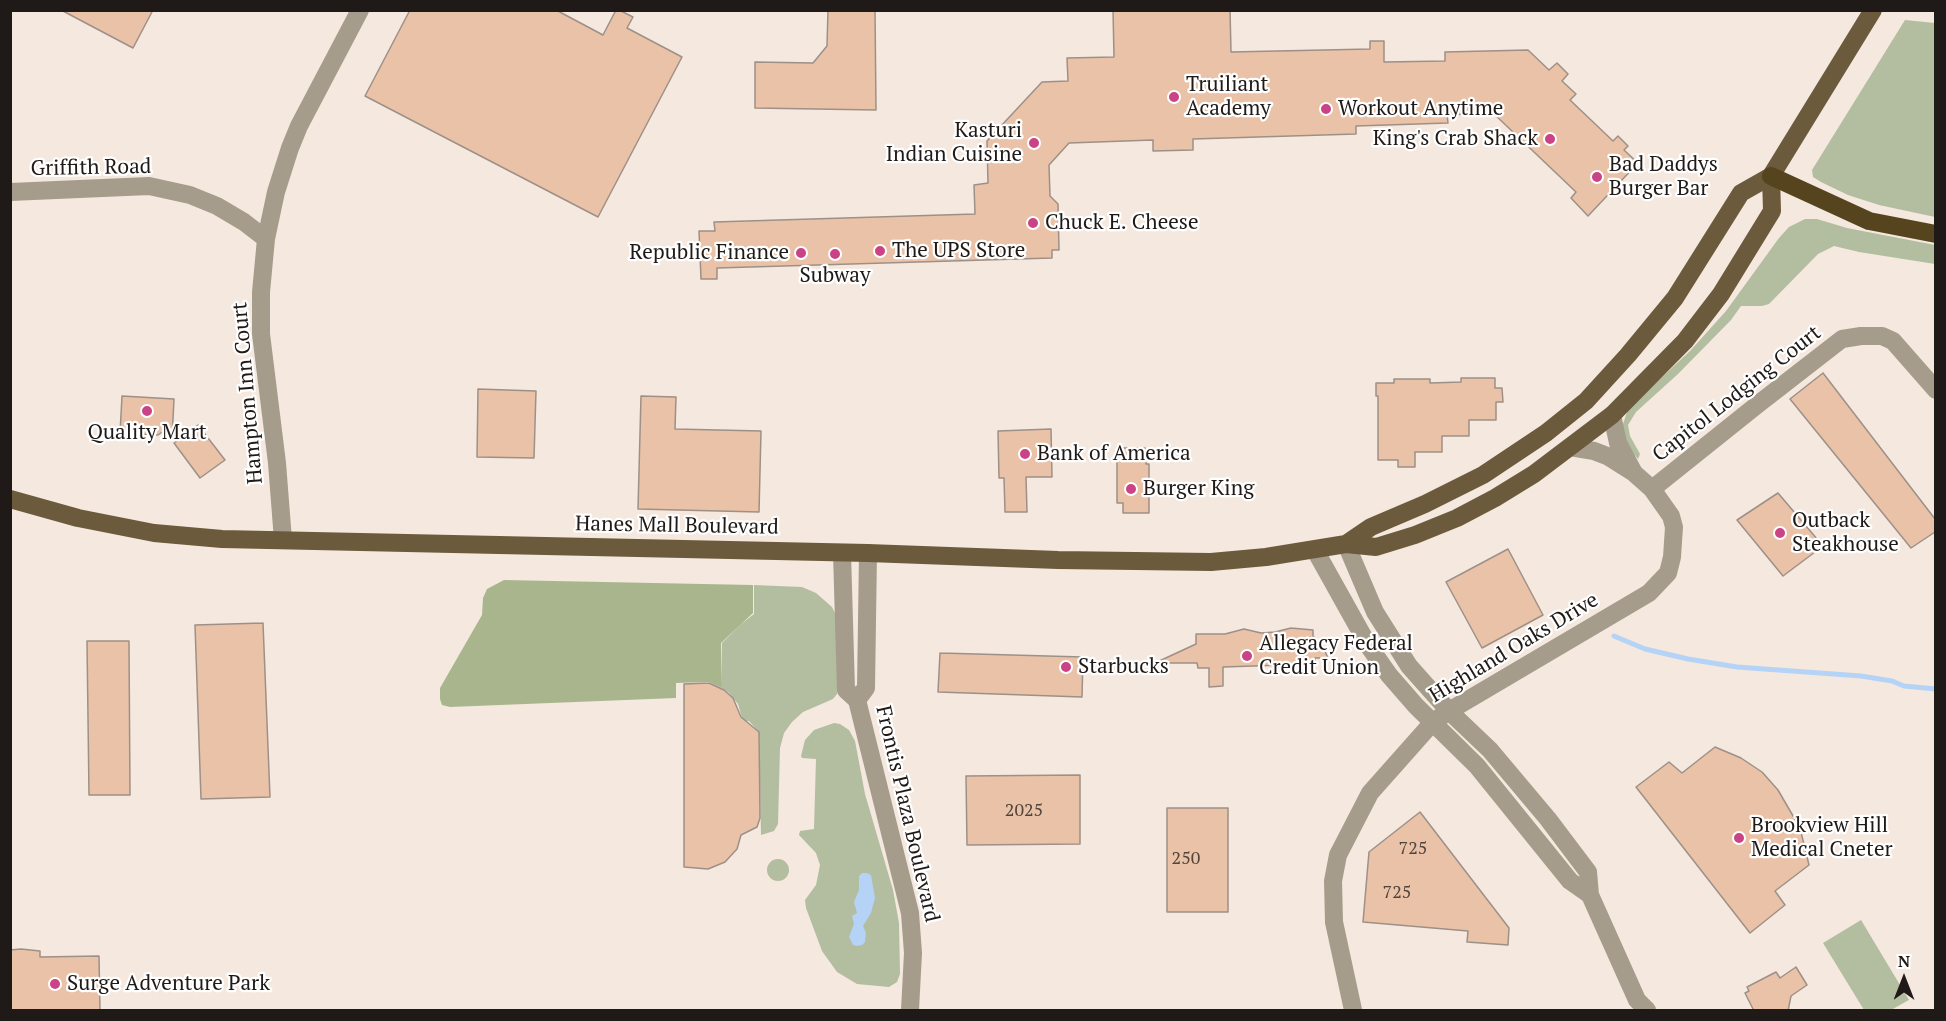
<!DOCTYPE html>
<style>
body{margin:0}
#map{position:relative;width:1946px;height:1021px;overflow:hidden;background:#f5e8df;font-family:"PT Serif",serif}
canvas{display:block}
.frame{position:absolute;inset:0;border:12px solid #1f1a17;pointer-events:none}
.north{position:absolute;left:1874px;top:949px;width:60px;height:60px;-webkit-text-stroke:4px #fff;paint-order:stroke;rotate:0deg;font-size:16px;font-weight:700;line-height:24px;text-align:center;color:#1f1a17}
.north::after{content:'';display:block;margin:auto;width:21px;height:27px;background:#1f1a17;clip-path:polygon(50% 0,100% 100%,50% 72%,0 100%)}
</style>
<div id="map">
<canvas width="1946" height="1021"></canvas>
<div class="frame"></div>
<div class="north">N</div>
</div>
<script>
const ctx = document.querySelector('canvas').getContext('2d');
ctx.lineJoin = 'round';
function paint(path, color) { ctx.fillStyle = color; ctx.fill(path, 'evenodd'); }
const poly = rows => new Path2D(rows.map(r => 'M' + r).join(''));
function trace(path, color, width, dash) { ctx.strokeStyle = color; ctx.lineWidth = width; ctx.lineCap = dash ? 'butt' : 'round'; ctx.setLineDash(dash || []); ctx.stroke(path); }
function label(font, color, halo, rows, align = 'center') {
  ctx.font = font + ' "PT Serif",serif'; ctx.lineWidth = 4.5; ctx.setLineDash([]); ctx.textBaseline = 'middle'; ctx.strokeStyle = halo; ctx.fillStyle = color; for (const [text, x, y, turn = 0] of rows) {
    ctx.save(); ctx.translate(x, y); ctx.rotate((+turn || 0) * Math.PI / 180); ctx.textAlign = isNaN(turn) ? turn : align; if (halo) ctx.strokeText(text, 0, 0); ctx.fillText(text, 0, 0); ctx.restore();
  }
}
const green = poly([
 [1905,20,1935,23,1935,217,1879,205,1848,195,1821,182,1813,177,1812,170],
 [1805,219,1817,219,1847,228,1935,245,1935,264,1859,252,1834,246,1818,254,1769,304,1762,306,1741,306,1731,320,1678,374,1636,412,1628,425,1630,436,1640,454,1638,459,1625,444,1622,427,1628,409,1690,351,1726,311,1779,238,1789,227],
 [754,585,802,587,816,593,832,607,837,617,839,688,837,694,833,699,803,712,792,722,784,733,780,748,778,824,774,831,761,835,759,732,749,721,743,721,738,704,729,693,722,688,722,643,740,625,754,614],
 [834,723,840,724,849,730,855,741,865,794,893,890,899,923,900,974,897,982,889,987,857,984,837,972,822,951,806,908,805,900,816,885,820,865,816,853,799,835,800,831,814,829,816,759,802,758,801,756,805,740,814,730],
 '767 870a11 11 0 1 1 22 0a11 11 0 1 1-22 0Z',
 [1861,920,1909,1000,1891,1010,1864,1010,1823,943]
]);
const forest = poly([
 [504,580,753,585,753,613,721,643,722,688,709,682,676,683,676,698,450,707,442,705,440,699,440,688,482,615,483,598,487,589]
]);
const water = poly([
 [862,873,867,873,871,875,875,898,871,913,863,926,866,933,865,942,862,945,857,946,853,945,849,937,854,924,852,916,857,913,854,902,859,890,859,876]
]);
const stream = poly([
 [1614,636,1645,649,1688,659,1737,667,1861,676,1892,681,1904,686,1936,689]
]);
const building = poly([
 [61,10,153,10,133,48,61,10],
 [410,10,556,10,603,35,616,10,619,10,633,17,627,28,682,57,598,217,365,96,410,10],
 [828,10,875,10,876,110,755,108,755,62,813,63,827,46,828,10],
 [1113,10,1230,10,1231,52,1370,49,1370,41,1384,41,1384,62,1445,61,1445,52,1528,50,1549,70,1557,63,1568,74,1562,81,1576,94,1570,100,1613,141,1618,136,1628,146,1624,150,1638,163,1588,216,1571,198,1576,192,1493,113,1447,115,1448,123,1356,126,1356,134,1193,139,1193,150,1153,151,1153,140,1069,143,1049,165,1050,196,1058,204,1059,250,1052,250,1052,258,717,268,717,279,701,279,699,231,715,231,714,222,975,214,974,185,988,183,987,141,1042,82,1068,81,1067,58,1114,57,1113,10],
 [1823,373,1935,519,1935,532,1911,548,1790,399,1823,373],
 [1461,378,1495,378,1495,388,1502,388,1503,402,1496,402,1496,420,1469,420,1469,436,1442,436,1442,452,1415,452,1415,467,1398,467,1398,460,1378,460,1378,396,1376,396,1376,383,1394,383,1394,379,1430,379,1430,383,1461,382,1461,378],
 [478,389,536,391,534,458,477,457,478,389],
 [122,396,174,399,172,439,165,430,158,435,120,433,122,396],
 [641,396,676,397,675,429,761,431,759,512,638,509,641,396],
 [198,425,225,460,200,478,174,443,198,425],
 [1051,429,1052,477,1026,477,1027,512,1005,512,1004,478,999,478,998,431,1051,429],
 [1117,448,1145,448,1146,464,1149,464,1149,513,1123,513,1123,503,1117,503,1117,448],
 [1778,493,1823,546,1783,576,1737,520,1778,493],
 [1508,549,1543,615,1482,648,1446,582,1508,549],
 [263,623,270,797,201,799,195,625,263,623],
 [1291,628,1313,630,1313,636,1322,645,1328,658,1315,658,1315,664,1223,667,1223,686,1209,687,1209,668,1198,668,1197,663,1155,663,1196,644,1196,634,1225,634,1244,629,1261,633,1275,632,1291,628],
 [87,641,129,641,130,795,89,795,87,641],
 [940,653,1083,657,1082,697,938,692,940,653],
 [709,683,724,690,733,698,741,717,759,732,760,818,757,827,741,835,737,849,725,862,708,869,684,867,684,684,709,683],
 [1715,747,1741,758,1762,772,1778,790,1800,828,1809,865,1775,891,1785,905,1750,933,1636,787,1669,762,1682,773,1715,747],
 [1080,775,1080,844,967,845,966,776,1080,775],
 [1167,808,1228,808,1228,912,1167,912,1167,808],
 [1420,812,1509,928,1508,945,1467,942,1468,931,1363,922,1369,852,1420,812],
 [21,949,40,951,40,957,99,956,100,1011,10,1011,10,950,21,949],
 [1796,967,1807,985,1791,996,1788,1011,1754,1011,1745,993,1749,991,1747,987,1776,972,1780,978,1796,967]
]);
const minor = poly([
 [10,192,149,186,190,195,217,206,244,222,266,239],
 [1612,415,1618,443,1634,473],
 [1652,489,1757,405,1842,339,1861,336,1882,336,1893,341,1936,390],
 [283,540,277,463,261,334,261,292,266,239,276,192,290,148,299,126,360,10],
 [1346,544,1375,612,1409,666,1449,711,1490,750,1548,819,1588,872,1590,895,1637,1000,1647,1010],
 [1315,550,1368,645,1389,675,1416,706,1477,766,1570,881,1590,895],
 [842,553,846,690,857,700,910,913,913,953,910,1010],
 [857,700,866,688,868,553],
 [1353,1010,1334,922,1333,881,1338,855,1370,793,1433,722,1449,711,1649,593,1668,573,1672,557,1674,527,1671,516,1652,489,1634,473,1607,456,1594,451,1570,447]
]);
const major = poly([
 [10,499,78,518,154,533,222,539,868,553,1058,560,1211,562,1266,557,1346,544,1376,547,1415,535,1457,518,1495,498,1534,474,1612,415,1685,341,1721,294,1772,211,1771,176],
 [1346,544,1371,527,1425,504,1483,475,1546,433,1586,401,1628,355,1675,298,1741,193,1771,176,1873,10]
]);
const highway = poly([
 [1771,176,1869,221,1936,234]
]);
const markers = [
 [1174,97,6,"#c94385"],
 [1326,109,6,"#c94385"],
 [1550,139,6,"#c94385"],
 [1034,143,6,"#c94385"],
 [1597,177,6,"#c94385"],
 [1033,223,6,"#c94385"],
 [880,251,6,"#c94385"],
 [801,253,6,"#c94385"],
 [835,254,6,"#c94385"],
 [147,411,6,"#c94385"],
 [1025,454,6,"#c94385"],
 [1131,489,6,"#c94385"],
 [1780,533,6,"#c94385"],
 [1247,656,6,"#c94385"],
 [1066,667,6,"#c94385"],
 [1739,838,6,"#c94385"],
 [55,984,6,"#c94385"]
];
const numberNames = [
 ["2025",1024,811],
 ["725",1413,849],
 ["250",1186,859],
 ["725",1397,893]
];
const poiNames = [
 ["Truiliant",1186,85],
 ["Academy",1186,109],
 ["Workout Anytime",1338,109],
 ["Kasturi",1022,131,"right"],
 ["Indian Cuisine",1022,155,"right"],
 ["King's Crab Shack",1538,139,"right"],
 ["Bad Daddys",1609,165],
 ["Burger Bar",1609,189],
 ["Chuck E. Cheese",1045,223],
 ["The UPS Store",892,251],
 ["Republic Finance",789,253,"right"],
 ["Subway",835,276,"center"],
 ["Quality Mart",147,433,"center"],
 ["Bank of America",1037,454],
 ["Burger King",1143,489],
 ["Outback",1792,521],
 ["Steakhouse",1792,545],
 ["Allegacy Federal",1259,644],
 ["Credit Union",1259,668],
 ["Starbucks",1078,667],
 ["Brookview Hill",1751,826],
 ["Medical Cneter",1751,850],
 ["Surge Adventure Park",67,984]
];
const streetNames = [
 ["Griffith Road",91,168,-1],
 ["Hampton Inn Court",248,393,-95],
 ["Capitol Lodging Court",1737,394,-38],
 ["Hanes Mall Boulevard",677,526,1],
 ["Highland Oaks Drive",1514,648,-31],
 ["Frontis Plaza Boulevard",907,814,77]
];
paint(green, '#b3bd9f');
paint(forest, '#a9b68d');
paint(water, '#b5d3f6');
trace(stream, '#b5d3f6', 5);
paint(building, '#eac2a7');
trace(building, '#9d9088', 1.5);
trace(minor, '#a59c8b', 18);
trace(major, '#6b5b3c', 18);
trace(highway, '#56441f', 18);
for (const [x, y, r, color] of markers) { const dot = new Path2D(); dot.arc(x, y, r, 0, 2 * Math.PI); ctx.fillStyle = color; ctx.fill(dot); trace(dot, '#fff', 2); }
label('18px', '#52443b', null, numberNames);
label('21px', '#1f1a17', '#fff', poiNames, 'left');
label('21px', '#1f1a17', '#fff', streetNames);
</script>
